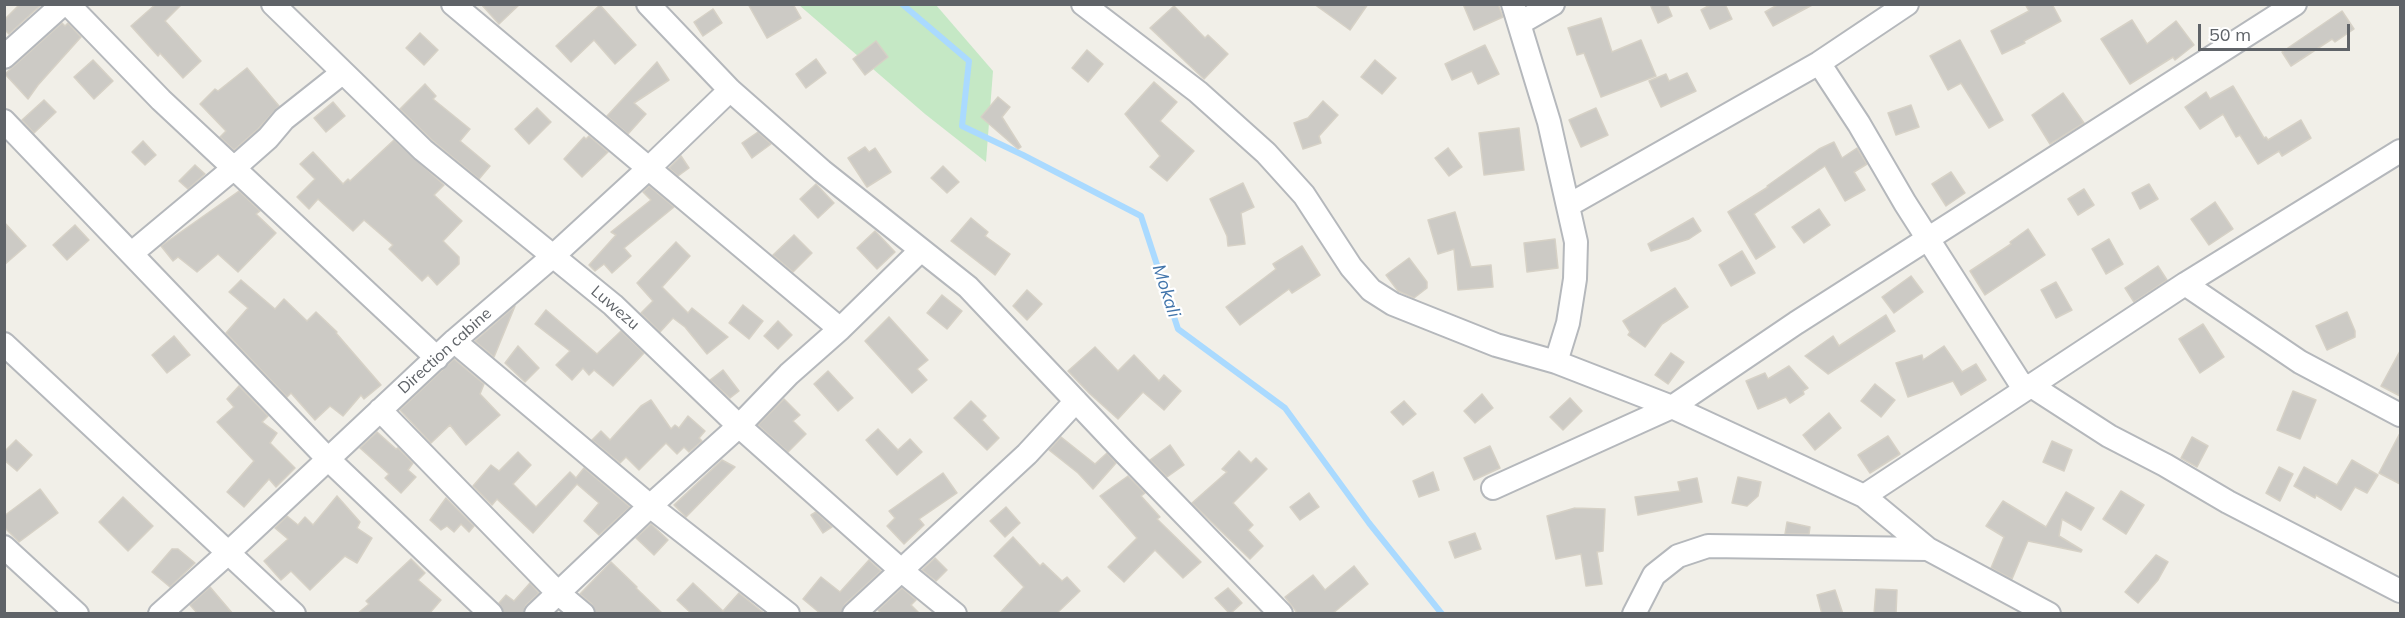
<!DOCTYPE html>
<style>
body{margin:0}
#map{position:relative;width:2405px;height:618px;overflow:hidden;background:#f1efe8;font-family:Mulish,sans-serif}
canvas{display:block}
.frame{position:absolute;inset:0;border:6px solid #5f6368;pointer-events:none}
.scale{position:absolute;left:2198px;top:24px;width:152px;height:27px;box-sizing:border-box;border:3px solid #5f6368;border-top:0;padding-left:8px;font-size:18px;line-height:21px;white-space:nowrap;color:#5f6368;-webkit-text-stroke:4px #fff;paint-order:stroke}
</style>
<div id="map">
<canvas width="2405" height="618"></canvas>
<div class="frame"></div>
<div class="scale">50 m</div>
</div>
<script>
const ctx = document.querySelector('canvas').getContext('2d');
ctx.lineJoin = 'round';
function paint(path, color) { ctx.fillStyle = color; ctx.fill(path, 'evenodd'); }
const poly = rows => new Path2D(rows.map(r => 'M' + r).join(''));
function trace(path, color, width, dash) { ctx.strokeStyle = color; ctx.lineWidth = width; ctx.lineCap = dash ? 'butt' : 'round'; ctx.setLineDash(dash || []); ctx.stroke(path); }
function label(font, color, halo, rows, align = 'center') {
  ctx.font = font + ' Mulish,sans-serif'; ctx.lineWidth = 4.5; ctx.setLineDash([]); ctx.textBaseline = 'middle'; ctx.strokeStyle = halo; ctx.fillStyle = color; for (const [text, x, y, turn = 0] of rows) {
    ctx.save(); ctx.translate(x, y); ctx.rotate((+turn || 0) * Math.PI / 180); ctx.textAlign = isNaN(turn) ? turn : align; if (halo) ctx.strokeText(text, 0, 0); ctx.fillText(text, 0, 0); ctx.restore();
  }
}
const green = poly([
 [799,5,936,5,993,71,986,162,925,114]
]);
const stream = poly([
 [902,4,969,61,962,126,1023,155,1141,216,1178,329,1285,408,1369,523,1442,614]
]);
const building = poly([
 [20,4,42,4,9,34,4,29,4,20,20,4],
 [156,4,182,4,165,21,201,61,183,78,160,53,158,56,131,26,156,4],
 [481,4,520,4,499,24,481,4],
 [748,4,793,4,801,18,767,38,748,4],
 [1314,4,1368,4,1350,30,1314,4],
 [1463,4,1498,4,1503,17,1474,30,1463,4],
 [1650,4,1667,4,1672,16,1658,23,1650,4],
 [1712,4,1725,4,1732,19,1710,29,1701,10,1712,4],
 [1779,4,1814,4,1773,26,1765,12,1779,4],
 [2025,4,2052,4,2061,21,2024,41,2025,43,2002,54,1991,31,2029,11,2025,4],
 [600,5,636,45,615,64,594,40,571,62,556,46,600,5],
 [1174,6,1205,38,1208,35,1228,54,1204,79,1150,28,1174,6],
 [713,9,722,23,703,36,694,22,713,9],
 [2342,11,2354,29,2335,42,2332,39,2291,66,2282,52,2342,11],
 [1601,18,1612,52,1641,40,1656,76,1601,97,1584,53,1577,55,1568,28,1601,18],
 [2132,20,2147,44,2176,21,2194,45,2175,60,2173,57,2130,84,2101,39,2132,20],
 [62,23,65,26,68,23,81,37,38,85,28,99,5,74,62,23],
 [420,33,438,50,424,65,406,48,420,33],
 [1960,40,2003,120,1989,128,1961,83,1948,90,1930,56,1960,40],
 [876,41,888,57,865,75,853,59,876,41],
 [1485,45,1499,74,1478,84,1472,71,1452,80,1445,64,1485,45],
 [1087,50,1103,64,1088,82,1072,68,1087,50],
 [816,59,826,73,806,88,796,74,816,59],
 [93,60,113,81,94,99,74,77,93,60],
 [1375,60,1396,78,1382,94,1361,77,1375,60],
 [657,62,669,80,634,103,646,114,628,134,607,116,657,62],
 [247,68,279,106,258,129,234,150,220,137,226,131,200,104,215,89,218,91,247,68],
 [1687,73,1696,91,1661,107,1649,81,1666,74,1669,81,1687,73],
 [1154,82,1177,102,1160,121,1194,151,1167,181,1150,167,1160,156,1125,114,1154,82],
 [425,84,436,96,433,99,470,129,460,141,490,166,479,179,432,140,400,109,425,84],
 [2233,86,2264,138,2266,137,2268,140,2301,120,2311,138,2282,156,2279,151,2258,164,2240,135,2236,137,2223,114,2200,129,2185,107,2206,92,2210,99,2233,86],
 [2063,93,2084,123,2050,144,2032,115,2063,93],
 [998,97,1010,107,1002,117,1021,147,1018,149,981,117,998,97],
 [44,100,56,112,34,133,22,120,44,100],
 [1323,101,1338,115,1319,136,1321,143,1303,149,1294,123,1308,118,1323,101],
 [333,102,345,116,326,132,314,118,333,102],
 [1911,105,1919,127,1896,135,1888,113,1911,105],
 [537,108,551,122,529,144,515,129,537,108],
 [1596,108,1608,135,1581,147,1569,120,1596,108],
 [1519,128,1524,170,1484,175,1479,133,1519,128],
 [758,132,771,144,752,158,742,143,758,132],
 [589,136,608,152,582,177,564,159,584,137,586,139,589,136],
 [394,140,444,185,434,195,462,221,443,241,459,257,459,264,437,285,428,275,422,281,389,249,393,245,364,220,353,231,318,199,309,209,297,197,315,179,300,164,313,152,343,184,348,179,350,181,394,140],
 [143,141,156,155,145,165,132,152,143,141],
 [1834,142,1842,158,1857,148,1867,164,1854,172,1865,190,1845,201,1825,166,1754,214,1775,247,1756,259,1728,212,1768,187,1767,186,1819,149,1834,142],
 [865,147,869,152,875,148,891,172,867,187,848,158,865,147],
 [1448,148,1462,167,1449,176,1435,158,1448,148],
 [681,156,689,168,678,176,669,168,681,156],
 [195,165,205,174,188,189,179,181,195,165],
 [943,166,959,182,947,193,931,178,943,166],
 [1951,172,1965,193,1946,206,1932,184,1951,172],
 [1243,183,1254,207,1241,213,1245,244,1228,246,1227,236,1210,199,1243,183],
 [816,184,834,203,818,218,800,199,816,184],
 [2149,184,2158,199,2140,209,2132,193,2149,184],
 [649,186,674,207,624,248,631,256,612,273,604,264,595,271,589,265,616,235,611,232,651,200,643,192,649,186],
 [2084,189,2094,205,2078,215,2068,199,2084,189],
 [239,191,260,211,256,214,276,233,238,272,218,254,197,272,178,257,173,261,161,246,239,191],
 [2215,202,2233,229,2209,245,2191,219,2215,202],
 [1819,209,1830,225,1804,243,1792,227,1819,209],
 [1455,212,1471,267,1491,265,1493,287,1458,290,1454,249,1438,254,1428,220,1455,212],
 [971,218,988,232,985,236,1010,254,995,275,951,241,971,218],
 [1693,218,1701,231,1689,239,1651,251,1648,244,1693,218],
 [4,222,26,246,4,265,4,222],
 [75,225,89,240,67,260,53,245,75,225],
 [2028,229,2045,255,1985,295,1970,271,2011,244,2010,242,2028,229],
 [875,231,895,252,877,269,857,248,875,231],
 [794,235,812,253,793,272,773,255,794,235],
 [1555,239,1558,268,1527,272,1524,243,1555,239],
 [2109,239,2123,264,2106,274,2092,249,2109,239],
 [676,242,690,256,662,287,688,313,692,308,728,337,707,354,685,327,673,318,660,332,641,313,653,301,637,283,676,242],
 [1302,246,1320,275,1292,293,1289,289,1240,325,1226,307,1276,269,1273,264,1302,246],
 [1742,251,1755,273,1731,286,1719,265,1742,251],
 [1409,258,1427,282,1427,288,1414,298,1398,291,1386,275,1409,258],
 [2158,266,2167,280,2134,302,2125,288,2158,266],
 [1911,276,1923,292,1894,313,1882,297,1911,276],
 [241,280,275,309,284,299,307,321,316,312,337,332,336,333,381,385,364,399,361,395,343,416,330,406,315,420,291,393,287,397,226,333,248,308,229,292,241,280],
 [2056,282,2072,310,2056,318,2041,290,2056,282],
 [1675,288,1688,307,1662,324,1645,347,1628,335,1630,332,1623,321,1675,288],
 [1027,290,1042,304,1027,320,1013,306,1027,290],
 [942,295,962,311,947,329,927,313,942,295],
 [743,305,763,321,749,339,729,323,743,305],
 [515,306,494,357,475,341,515,306],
 [546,310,597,354,621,331,644,353,613,386,594,370,589,375,583,368,572,380,556,365,570,351,535,324,546,310],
 [2347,312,2355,331,2355,337,2327,350,2316,326,2347,312],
 [1886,315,1895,331,1828,374,1805,356,1833,336,1839,346,1886,315],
 [889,317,928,360,917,369,927,380,912,393,865,341,889,317],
 [778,321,792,335,778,349,764,336,778,321],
 [2203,324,2224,357,2200,373,2179,339,2203,324],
 [174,336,190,355,167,373,152,355,174,336],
 [518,346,539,368,525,382,505,363,518,346],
 [1944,346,1962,372,1976,364,1986,380,1961,395,1953,381,1908,397,1896,363,1922,355,1923,360,1944,346],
 [1095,347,1118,371,1134,355,1159,381,1164,375,1181,391,1164,410,1143,392,1118,419,1089,393,1068,371,1095,347],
 [2400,351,2400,396,2381,386,2400,351],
 [1671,353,1684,362,1668,384,1655,375,1671,353],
 [454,359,484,384,480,394,500,415,466,445,450,425,431,443,400,410,454,359],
 [1789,366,1808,388,1803,391,1804,394,1790,403,1786,397,1758,409,1746,381,1765,373,1768,379,1789,366],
 [723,370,739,391,730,398,710,380,723,370],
 [828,371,853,398,838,411,814,384,828,371],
 [1875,384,1895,400,1881,417,1861,401,1875,384],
 [239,386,268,416,262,422,277,433,270,443,295,468,276,487,269,479,244,507,227,492,254,461,217,422,234,407,227,399,239,386],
 [2293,391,2316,400,2300,439,2277,430,2293,391],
 [1482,394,1493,408,1475,423,1464,411,1482,394],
 [1570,398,1582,411,1563,430,1550,417,1570,398],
 [784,399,800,415,793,421,806,434,788,452,758,425,784,399],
 [651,400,671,429,675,425,679,428,688,416,705,431,699,438,702,441,689,452,684,447,677,454,666,443,639,470,626,457,620,463,592,440,601,431,610,440,641,406,651,400],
 [971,401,986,416,982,420,999,438,987,450,954,418,971,401],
 [1404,401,1416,414,1403,425,1391,412,1404,401],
 [1829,413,1841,428,1815,450,1803,435,1829,413],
 [878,429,898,450,910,439,922,452,897,475,866,440,878,429],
 [377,432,396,449,398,448,413,463,408,470,416,477,401,493,385,478,389,474,360,448,377,432],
 [2400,433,2400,484,2379,473,2400,433],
 [1888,436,1900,454,1870,473,1858,455,1888,436],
 [1061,437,1095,464,1107,453,1116,463,1093,489,1078,473,1049,450,1061,437],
 [2192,437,2208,446,2197,467,2181,458,2192,437],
 [16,440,32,455,17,471,4,460,4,452,16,440],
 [2052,441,2072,450,2064,471,2043,462,2052,441],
 [1170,445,1184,465,1167,477,1150,460,1170,445],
 [1490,446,1500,468,1474,480,1464,458,1490,446],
 [1239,451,1251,463,1256,458,1267,469,1233,503,1253,525,1248,530,1263,546,1250,559,1192,503,1227,472,1222,469,1239,451],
 [518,452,531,465,513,484,536,507,570,472,576,478,584,468,630,507,599,535,584,521,599,503,577,484,533,533,497,499,492,505,473,486,491,465,499,471,518,452],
 [722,460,735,467,686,517,674,505,722,460],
 [2352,460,2378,475,2367,493,2355,487,2341,510,2316,495,2315,498,2294,486,2304,467,2337,485,2352,460],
 [2279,467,2293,474,2280,501,2266,493,2279,467],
 [1433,472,1439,490,1419,497,1413,481,1433,472],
 [943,473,957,493,919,519,924,525,904,544,887,526,895,518,889,511,943,473],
 [1128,476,1145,493,1141,496,1160,517,1157,519,1201,562,1183,578,1155,550,1124,582,1108,567,1137,538,1100,496,1128,476],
 [1738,477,1761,482,1758,496,1747,506,1732,503,1738,477],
 [1697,478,1702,502,1638,515,1635,497,1680,491,1678,482,1697,478],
 [40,489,58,513,19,542,4,527,4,516,40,489],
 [2121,491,2144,505,2126,534,2103,519,2121,491],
 [2066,492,2094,508,2081,530,2062,519,2059,536,2082,550,2081,552,2028,541,2012,579,1991,568,2004,537,1986,526,2003,501,2046,527,2066,492],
 [1309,493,1319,507,1300,520,1290,507,1309,493],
 [337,496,360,522,357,528,372,538,357,563,345,556,310,590,291,571,281,580,264,561,288,539,275,528,287,516,298,525,305,517,313,525,337,496],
 [123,497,153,526,128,551,99,522,123,497],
 [446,498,474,526,469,532,461,524,454,532,447,526,441,530,430,520,446,498],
 [1006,507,1020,523,1005,537,990,521,1006,507],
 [1575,508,1605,509,1603,551,1597,552,1602,584,1586,586,1581,554,1556,559,1547,516,1575,508],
 [816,512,832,527,823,533,811,515,816,512],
 [1787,522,1810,527,1809,534,1785,534,1787,522],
 [651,524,668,540,654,555,636,538,651,524],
 [1475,533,1481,549,1455,558,1449,542,1475,533],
 [1013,537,1040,566,1043,563,1062,581,1067,577,1080,591,1056,614,999,614,1024,587,994,556,1013,537],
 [172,549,178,549,195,563,170,587,152,572,172,549],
 [2156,555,2168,562,2158,580,2138,603,2125,592,2156,555],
 [935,558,947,570,936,581,922,570,935,558],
 [411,559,425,573,418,580,441,600,429,614,357,614,369,604,366,601,411,559],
 [869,560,881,571,845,604,841,614,821,614,803,599,821,577,840,592,869,560],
 [611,562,637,587,636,588,663,614,596,614,592,604,580,594,611,562],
 [1354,566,1368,584,1332,614,1298,614,1285,597,1313,575,1325,590,1354,566],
 [530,583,539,593,526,605,523,614,504,614,499,603,506,595,514,601,530,583],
 [693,583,723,611,739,593,765,614,692,614,677,600,693,583],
 [210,587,233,614,198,614,190,605,210,587],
 [902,588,916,600,911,605,920,614,882,614,878,610,902,588],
 [1228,588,1242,603,1230,614,1215,598,1228,588],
 [1876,589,1897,590,1896,614,1874,614,1876,589],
 [1835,590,1843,614,1822,614,1817,595,1835,590]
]);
const minor = poly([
 [68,4,161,100,437,358],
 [273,4,423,150,613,305,739,426,902,571,955,614],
 [453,4,840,329],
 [648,4,730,90,822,171,968,287,1124,452,1281,614],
 [1083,4,1198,92,1266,153,1304,195,1351,267,1371,290,1393,304,1496,345,1556,362,1672,407,1864,496,1928,549,2049,614],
 [1513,4,1549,122,1576,242,1575,279,1568,323,1556,362],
 [1520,23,1553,4],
 [4,57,63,4],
 [1819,63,1859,124,1905,203,2024,389],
 [4,121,328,459,491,614],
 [1569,205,1819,63,1907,4],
 [132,253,234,168,268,138,284,119,342,73],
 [2185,284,2300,362,2400,415],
 [454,341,650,506,788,614],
 [4,344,294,614],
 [2030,385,2109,436,2165,465,2228,502,2400,591],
 [380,410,558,593,583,614],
 [1493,488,1672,407,1796,323,2295,4],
 [1864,496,2185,284,2400,151],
 [4,547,77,614],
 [160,614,228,553,454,341,552,257,649,168,730,90],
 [536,614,650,506,739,426,789,374,840,329,921,250],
 [854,614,1027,454,1076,401],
 [1634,614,1654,575,1678,556,1708,546,1928,549]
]);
const streetNames = [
 ["Luwezu",615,308,41],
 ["Direction cabine",445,351,-42]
];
const waterNames = [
 ["Mokali",1166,291,72]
];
paint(green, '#c5e8c5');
trace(stream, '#aadaff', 6);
paint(building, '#cccac5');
trace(building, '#d6d1c6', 1.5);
trace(minor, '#b5b8bc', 26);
trace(minor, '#fff', 22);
label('16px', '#5f6368', '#fff', streetNames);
label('italic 18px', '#4174aa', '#fff', waterNames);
</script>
